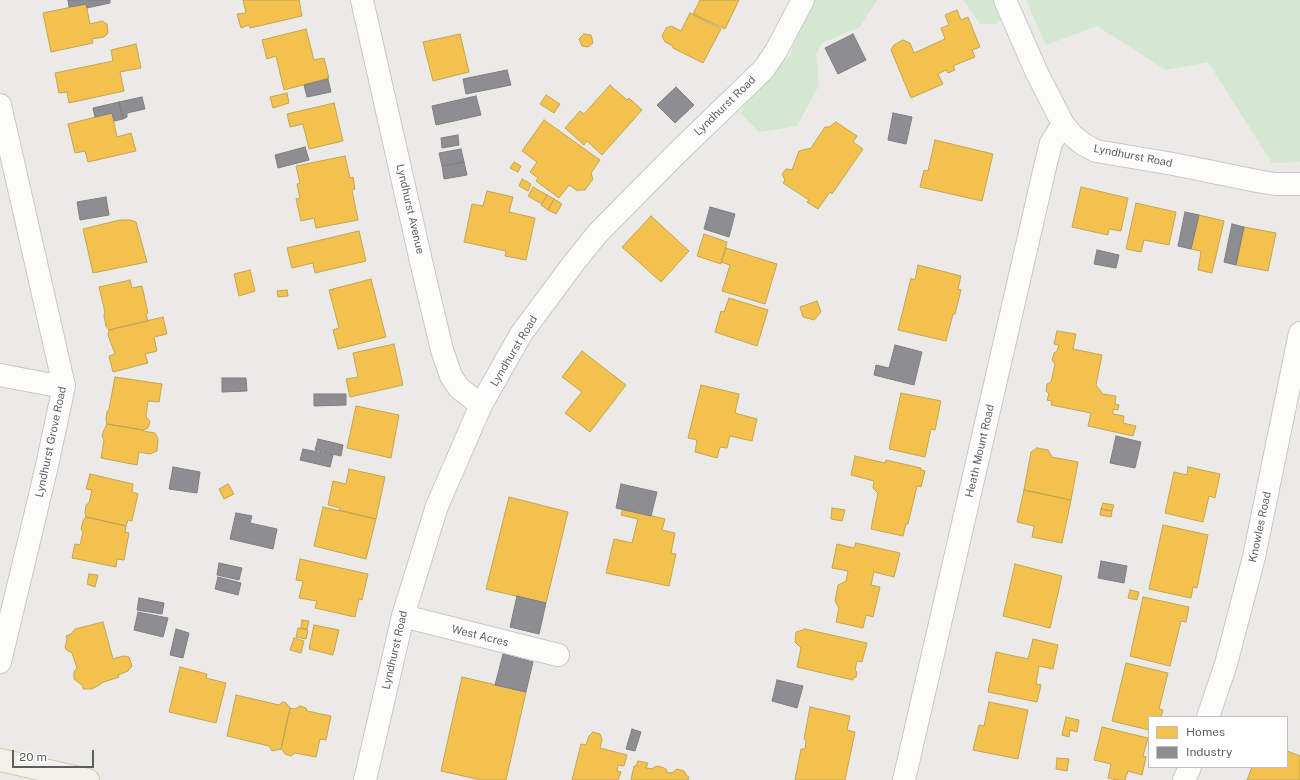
<!DOCTYPE html>
<style>
body{margin:0}
#map{position:relative;width:1300px;height:780px;overflow:hidden;background:#ebeae6;font-family:"Public Sans",sans-serif}
canvas{display:block}
.legend{position:absolute;left:1148px;top:716px;width:140px;height:52px;box-sizing:border-box;background:#fff;border:1px solid #bdbfc1;margin:0;padding:5px 7px;list-style:none;font-size:12px;color:#5b5f64}
.legend li{display:flex;align-items:center;gap:8px;height:20px}
.legend b{width:20px;border:1px solid #bdbfc1}
.scale{position:absolute;left:12px;top:750px;width:82px;height:18px;box-sizing:border-box;border:2px solid #5b5f64;border-top:0;padding-left:5px;font-size:12px;line-height:14px;white-space:nowrap;color:#5b5f64;-webkit-text-stroke:3px #fff;paint-order:stroke}
</style>
<div id="map">
<canvas width="1300" height="780"></canvas>
<ul class="legend">
<li><b style="height:11px;background:#f2c14e"></b>Homes</li>
<li><b style="height:11px;background:#8d8d92"></b>Industry</li>
</ul>
<div class="scale">20 m</div>
</div>
<script>
const ctx = document.querySelector('canvas').getContext('2d');
ctx.lineJoin = 'round';
function paint(path, color) { ctx.fillStyle = color; ctx.fill(path, 'evenodd'); }
const poly = rows => new Path2D(rows.map(r => 'M' + r).join(''));
function trace(path, color, width, dash) { ctx.strokeStyle = color; ctx.lineWidth = width; ctx.lineCap = dash ? 'butt' : 'round'; ctx.setLineDash(dash || []); ctx.stroke(path); }
function label(font, color, halo, rows, align = 'center') {
  ctx.font = font + ' "Public Sans",sans-serif'; ctx.lineWidth = 4; ctx.setLineDash([]); ctx.textBaseline = 'middle'; ctx.strokeStyle = halo; ctx.fillStyle = color; for (const [text, x, y, turn = 0] of rows) {
    ctx.save(); ctx.translate(x, y); ctx.rotate((+turn || 0) * Math.PI / 180); ctx.textAlign = isNaN(turn) ? turn : align; if (halo) ctx.strokeText(text, 0, 0); ctx.fillText(text, 0, 0); ctx.restore();
  }
}
const green = poly([
 [813,0,877,0,860,27,822,43,816,54,819,85,797,126,759,132,740,112,760,87,790,55,805,15],
 [963,0,998,0,1004,17,996,24,980,24],
 [1026,0,1300,0,1300,162,1272,163,1208,62,1166,70,1097,26,1046,45]
]);
const homes = poly([
 [243,0,299,0,302,16,250,28,249,25,241,28,237,14,246,13,243,0],
 [700,0,739,0,725,29,693,14,700,0],
 [86,4,90,24,102,21,107,24,108,33,104,37,92,39,93,43,51,52,43,13,86,4],
 [957,10,961,20,968,17,980,47,972,50,975,57,953,66,955,70,948,73,946,70,938,74,943,84,911,98,891,50,894,45,903,40,910,43,914,53,945,39,941,28,949,25,945,15,957,10],
 [690,13,721,29,703,63,673,48,673,46,665,42,662,36,666,28,671,26,681,31,690,13],
 [306,29,314,60,324,58,329,78,284,90,276,56,267,59,262,40,306,29],
 [460,34,469,72,433,81,423,42,460,34],
 [584,34,591,35,593,43,588,47,582,46,579,39,584,34],
 [136,44,141,68,120,72,124,91,69,103,67,92,59,93,55,73,113,61,111,50,136,44],
 [610,85,627,100,629,98,642,110,602,155,587,141,584,145,565,128,580,111,584,114,610,85],
 [287,93,289,103,273,108,270,97,287,93],
 [546,95,560,104,554,113,540,104,546,95],
 [334,103,343,141,309,149,303,124,290,127,287,114,334,103],
 [112,113,117,137,131,133,136,151,88,162,85,151,75,153,68,124,112,113],
 [544,120,600,160,591,173,593,179,585,190,579,190,578,191,569,185,559,198,536,181,538,178,530,172,537,162,522,151,544,120],
 [836,122,857,136,853,142,863,149,832,194,830,192,818,209,807,202,809,200,783,183,785,180,782,174,786,169,792,170,799,151,811,148,825,127,829,127,836,122],
 [935,140,993,154,982,201,920,187,924,170,928,171,935,140],
 [345,156,350,178,353,177,355,189,352,190,358,220,316,228,314,218,301,221,296,199,300,198,297,184,300,183,296,166,345,156],
 [514,162,521,166,518,172,510,168,514,162],
 [522,179,531,184,528,191,519,186,522,179],
 [533,187,547,195,542,204,528,196,533,187],
 [1081,187,1128,198,1121,231,1109,229,1108,235,1072,227,1081,187],
 [487,191,513,197,509,212,535,218,526,260,505,256,506,251,464,242,472,204,483,206,487,191],
 [547,195,554,199,548,210,541,205,547,195],
 [554,199,562,204,556,214,548,210,554,199],
 [1136,203,1176,212,1169,245,1144,240,1141,252,1126,249,1136,203],
 [1199,215,1224,221,1212,273,1198,270,1201,251,1191,249,1199,215],
 [651,216,689,251,661,282,622,247,651,216],
 [120,220,130,220,136,222,147,262,93,273,83,229,120,220],
 [1244,227,1276,233,1268,271,1236,265,1244,227],
 [359,231,366,261,315,273,313,263,292,268,287,248,359,231],
 [704,234,727,242,721,264,697,256,704,234],
 [726,248,777,264,765,304,722,291,730,265,721,262,726,248],
 [918,265,961,276,958,289,961,290,955,314,953,314,946,341,898,330,911,278,915,280,918,265],
 [250,270,255,291,239,296,234,274,250,270],
 [371,279,386,337,338,349,333,330,339,328,329,290,371,279],
 [130,280,132,288,142,286,148,313,146,314,148,321,109,330,106,326,104,316,105,312,99,287,130,280],
 [287,290,288,296,278,297,277,291,287,290],
 [729,298,768,310,757,346,715,332,721,311,724,312,729,298],
 [817,301,821,312,814,320,803,317,800,307,817,301],
 [163,317,167,334,154,337,157,351,145,354,148,363,113,372,109,356,115,354,108,335,109,330,163,317],
 [1057,331,1076,334,1073,349,1102,355,1096,385,1103,394,1116,396,1115,404,1119,405,1118,410,1113,409,1113,414,1124,416,1123,423,1136,426,1133,436,1088,426,1091,413,1051,405,1052,401,1047,400,1049,394,1046,391,1047,384,1051,382,1055,364,1052,360,1054,353,1057,351,1059,345,1054,344,1057,331],
 [394,344,403,385,350,397,346,379,358,377,353,353,394,344],
 [582,351,626,385,590,432,565,413,582,392,562,377,582,351],
 [115,377,162,384,159,402,148,401,146,416,150,422,148,428,143,430,107,424,106,419,107,412,109,409,115,377],
 [701,385,739,394,735,413,757,419,752,441,730,436,727,448,720,447,717,458,695,452,697,440,688,438,701,385],
 [901,393,941,401,935,430,931,429,925,457,889,449,901,393],
 [356,406,399,415,391,458,347,448,356,406],
 [107,424,143,430,143,431,155,433,158,439,157,451,150,454,139,452,137,465,101,458,104,440,102,436,104,430,107,424],
 [1037,448,1048,450,1052,457,1078,462,1071,500,1024,490,1031,452,1037,448],
 [855,456,885,463,886,460,921,468,921,470,925,471,921,487,917,486,908,524,906,524,903,536,871,529,878,493,873,488,874,481,851,475,855,456],
 [1188,467,1220,474,1215,498,1209,496,1203,522,1165,513,1174,472,1187,475,1188,467],
 [349,469,385,477,376,519,339,510,340,508,328,505,333,481,346,484,349,469],
 [90,474,133,484,132,492,138,494,132,521,128,520,126,526,86,517,85,513,86,505,89,503,92,490,86,489,90,474],
 [228,484,234,494,224,499,219,489,228,484],
 [1024,490,1071,500,1062,543,1032,537,1034,526,1017,522,1024,490],
 [509,497,568,512,546,603,486,589,509,497],
 [1103,503,1114,505,1112,511,1101,509,1103,503],
 [323,507,376,519,366,559,314,546,323,507],
 [832,508,845,510,842,521,831,519,832,508],
 [623,509,665,519,662,530,675,533,671,553,676,554,669,586,606,573,614,539,632,543,638,519,621,515,623,509],
 [1101,509,1112,511,1111,517,1100,515,1101,509],
 [86,517,126,526,125,532,129,533,124,560,117,559,116,567,72,558,75,544,80,545,83,532,81,529,83,521,86,517],
 [1163,525,1208,535,1197,588,1193,587,1191,598,1149,589,1163,525],
 [856,543,900,553,894,577,874,572,871,585,880,587,873,617,866,615,863,628,836,622,839,608,835,601,838,585,846,581,848,571,832,568,837,544,854,548,856,543],
 [300,559,368,574,362,600,359,599,355,617,315,608,317,601,299,598,303,581,296,580,300,559],
 [1015,564,1062,576,1050,628,1003,616,1015,564],
 [89,574,98,575,95,587,87,584,89,574],
 [1130,590,1139,592,1137,600,1128,598,1130,590],
 [1143,597,1189,607,1186,622,1181,621,1170,666,1130,656,1143,597],
 [302,620,309,621,307,629,301,628,302,620],
 [103,622,113,659,123,656,129,657,132,666,128,671,118,675,119,677,101,683,101,684,92,689,83,689,83,686,74,679,74,672,77,668,72,653,68,651,65,648,67,639,66,636,71,634,75,629,103,622],
 [314,625,339,630,333,655,309,649,314,625],
 [298,628,308,630,306,639,296,637,298,628],
 [805,629,867,643,862,662,857,661,855,670,857,672,856,677,853,678,853,680,797,667,801,648,795,642,796,632,805,629],
 [294,638,304,641,301,653,290,650,294,638],
 [1033,639,1058,645,1053,669,1039,666,1036,684,1041,685,1037,702,988,692,996,652,1028,659,1033,639],
 [1126,663,1168,673,1159,709,1163,710,1161,717,1149,717,1149,730,1112,721,1126,663],
 [180,667,207,674,206,678,226,683,216,723,169,712,180,667],
 [462,677,526,692,506,780,481,780,441,771,462,677],
 [236,695,279,705,283,702,286,703,290,708,281,749,272,751,269,746,227,736,236,695],
 [989,702,1028,710,1018,759,973,750,979,725,984,726,989,702],
 [300,706,306,708,307,711,331,716,326,740,320,739,316,757,295,753,291,756,287,755,284,753,283,750,281,749,290,708,295,709,300,706],
 [810,707,850,716,847,730,855,732,845,780,795,780,801,749,805,749,806,740,804,739,810,707],
 [1066,717,1079,720,1077,732,1070,730,1069,737,1062,735,1066,717],
 [1102,727,1148,738,1143,756,1146,757,1142,775,1128,771,1125,780,1117,780,1108,778,1111,764,1094,760,1102,727],
 [593,732,600,734,602,739,600,748,627,755,624,766,618,765,617,771,621,772,618,780,572,780,581,744,586,745,589,736,593,732],
 [1287,751,1300,756,1300,780,1247,780,1252,767,1287,767,1287,751],
 [1057,758,1069,759,1067,771,1056,769,1057,758],
 [638,761,648,763,646,768,653,769,654,767,658,766,664,768,667,770,666,772,672,773,677,769,684,771,687,776,689,777,688,780,631,780,634,766,636,766,638,761]
]);
const industry = poly([
 [68,0,110,0,110,3,87,8,86,4,69,7,68,0],
 [853,34,866,60,838,74,825,48,853,34],
 [507,70,511,85,466,94,463,79,507,70],
 [328,79,331,92,307,97,304,85,328,79],
 [676,87,694,105,675,123,657,105,676,87],
 [476,96,481,115,436,125,432,106,476,96],
 [142,97,145,109,127,113,127,117,123,119,119,102,142,97],
 [119,102,123,119,114,121,112,113,95,117,93,108,119,102],
 [893,113,912,117,906,144,888,140,893,113],
 [458,135,459,145,442,148,441,138,458,135],
 [305,147,309,160,278,168,275,155,305,147],
 [461,149,464,162,442,166,439,153,461,149],
 [464,162,467,175,444,179,442,166,464,162],
 [106,197,109,215,80,220,77,202,106,197],
 [710,207,735,214,729,237,704,229,710,207],
 [1185,212,1199,215,1191,249,1178,246,1185,212],
 [1232,224,1244,227,1236,265,1224,262,1232,224],
 [1097,250,1119,255,1116,268,1094,264,1097,250],
 [895,345,922,352,914,385,874,375,876,365,889,368,895,345],
 [222,378,246,378,247,391,222,392,222,378],
 [314,394,346,394,346,405,314,406,314,394],
 [1116,436,1141,442,1135,468,1110,463,1116,436],
 [318,439,343,445,341,456,315,450,318,439],
 [303,449,333,455,330,467,300,460,303,449],
 [173,467,200,472,197,493,169,489,173,467],
 [621,484,657,492,651,516,616,508,621,484],
 [236,513,252,516,250,523,277,529,273,549,230,539,236,513],
 [1101,561,1127,566,1124,583,1098,578,1101,561],
 [219,563,242,568,239,580,217,575,219,563],
 [218,577,241,583,238,595,215,589,218,577],
 [517,596,546,603,539,634,510,627,517,596],
 [139,598,164,603,162,614,137,610,139,598],
 [138,612,168,618,163,637,134,630,138,612],
 [176,629,189,633,183,658,170,655,176,629],
 [503,654,533,662,526,692,495,685,503,654],
 [777,680,803,686,797,708,772,701,777,680],
 [632,729,641,732,635,751,626,749,632,729]
]);
const minor = poly([
 [362,0,423,270,442,350,451,376,459,388,481,405],
 [1005,0,1036,71,1063,124,1072,135,1083,144,1096,151,1173,164,1257,181,1275,184,1300,184],
 [0,105,64,386,46,470,0,662],
 [0,375,47,384,64,386],
 [403,616,558,655],
 [1208,717,1226,664,1254,557,1300,333],
 [365,780,403,616,437,506,481,405,521,334,573,264,597,234,676,154,764,69,776,51,803,0],
 [904,780,1045,167,1051,143,1063,124],
 [1184,780,1190,767]
]);
const primary = poly([
 [0,760,88,780]
]);
const streetNames = [
 ["Lyndhurst Road",725,106,-44],
 ["Lyndhurst Road",1133,156,11],
 ["Lyndhurst Avenue",410,209,77],
 ["Lyndhurst Road",514,351,-59],
 ["Lyndhurst Grove Road",51,442,-78],
 ["Heath Mount Road",980,451,-77],
 ["Knowles Road",1260,527,-78],
 ["West Acres",480,636,14],
 ["Lyndhurst Road",395,650,-77]
];
paint(green, '#d3e7d1');
paint(homes, '#f2c14e');
trace(homes, '#c5a455', 1);
paint(industry, '#8d8d92');
trace(industry, '#7e7f84', 1);
trace(minor, '#c8c8c8', 24);
trace(primary, '#d3cab4', 24);
trace(minor, '#fcfcfb', 22);
trace(primary, '#f3f1e7', 22);
label('11px', '#5b5f64', '#fff', streetNames);
</script>
